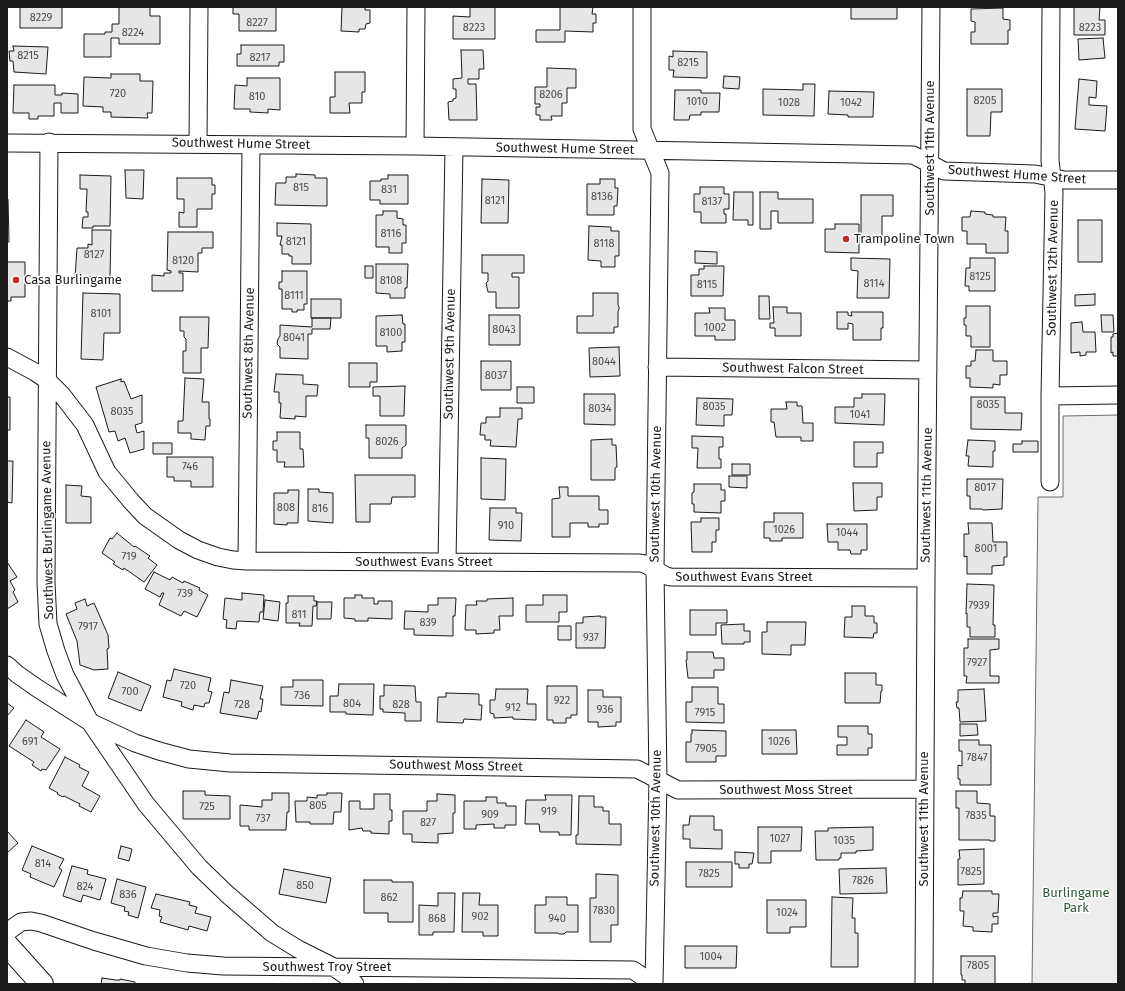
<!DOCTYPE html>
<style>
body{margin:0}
#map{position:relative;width:1125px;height:991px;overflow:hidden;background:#fff;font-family:"Fira Sans",sans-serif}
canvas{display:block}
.frame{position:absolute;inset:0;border:8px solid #1a1a1a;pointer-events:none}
</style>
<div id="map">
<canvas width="1125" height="991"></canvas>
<div class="frame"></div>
</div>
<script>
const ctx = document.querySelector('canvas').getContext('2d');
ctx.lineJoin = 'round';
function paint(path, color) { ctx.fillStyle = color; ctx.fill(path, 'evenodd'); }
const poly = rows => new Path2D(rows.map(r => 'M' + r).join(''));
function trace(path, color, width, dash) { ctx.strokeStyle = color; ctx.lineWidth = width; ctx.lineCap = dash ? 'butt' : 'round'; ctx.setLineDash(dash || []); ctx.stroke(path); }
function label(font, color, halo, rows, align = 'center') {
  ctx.font = font + ' "Fira Sans",sans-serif'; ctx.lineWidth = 3; ctx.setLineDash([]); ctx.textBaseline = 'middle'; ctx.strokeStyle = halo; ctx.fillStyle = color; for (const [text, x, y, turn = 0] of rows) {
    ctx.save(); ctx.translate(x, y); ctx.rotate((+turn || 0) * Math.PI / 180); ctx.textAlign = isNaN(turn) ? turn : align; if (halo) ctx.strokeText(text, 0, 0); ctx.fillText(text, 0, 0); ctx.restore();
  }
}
const green = poly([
 [1118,415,1118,984,1032,984,1038,497,1063,497,1063,416,1118,415]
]);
const building = poly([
 [20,7,62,7,62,28,20,28,20,7],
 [119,7,150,7,150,16,160,16,160,44,119,44,119,38,111,38,111,57,84,57,84,34,105,34,105,32,112,32,112,24,119,24,119,7],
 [233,7,276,7,276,31,239,31,239,14,233,14,233,7],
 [342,7,365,7,365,10,370,10,370,23,366,24,365,29,359,29,359,32,341,31,342,7],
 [470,7,495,7,495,39,453,39,453,16,470,17,470,7],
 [560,7,593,7,592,14,596,14,596,23,593,23,593,32,565,31,565,42,536,42,536,30,560,30,560,7],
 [851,7,897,7,897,19,851,19,851,7],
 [1074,7,1100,7,1099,20,1105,20,1105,35,1074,35,1074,7],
 [1003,8,1003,19,1010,20,1010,30,1008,30,1008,44,971,44,971,32,975,32,975,22,971,21,971,9,1003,8],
 [1103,38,1105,58,1079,60,1078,39,1103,38],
 [241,45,284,45,284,62,279,62,279,66,237,66,237,54,241,54,241,45],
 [13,46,48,47,46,74,14,72,13,61,10,61,9,51,14,51,13,46],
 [461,50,483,50,484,69,479,69,479,79,468,79,468,84,476,84,477,120,449,120,448,102,453,101,453,99,456,98,456,89,453,89,453,79,462,78,461,50],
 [673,51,707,52,707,78,673,77,674,70,669,70,669,56,673,57,673,51],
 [547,68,576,69,576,88,567,88,567,103,562,103,562,116,551,116,552,120,540,120,540,115,536,115,536,107,540,107,540,104,535,104,535,87,547,87,547,68],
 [335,72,365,72,365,92,362,92,362,103,349,103,350,113,330,113,330,97,335,97,335,72],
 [111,74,140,74,140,81,153,81,152,113,147,113,148,118,111,117,111,112,103,112,103,107,83,106,84,77,111,78,111,74],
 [724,76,740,77,739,89,723,88,724,76],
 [247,78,280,78,280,110,268,109,268,113,250,112,250,109,234,109,235,85,247,86,247,78],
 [1079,79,1097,81,1096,98,1089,97,1089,105,1107,106,1105,131,1075,129,1079,79],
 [803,84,815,84,814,116,763,115,763,89,803,90,803,84],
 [14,85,55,85,55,95,62,95,62,93,78,94,78,113,61,113,61,103,54,103,54,116,38,116,38,119,29,119,29,113,13,113,14,85],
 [967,89,1002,89,1002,112,991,112,990,136,967,136,967,89],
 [675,90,701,90,701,93,720,93,719,112,701,112,701,115,690,115,689,120,674,120,675,90],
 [829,91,874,92,873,117,848,117,848,115,828,114,829,91],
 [125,170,144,170,143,199,126,198,125,170],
 [296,174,315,175,315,178,327,178,327,206,275,205,276,183,286,183,286,177,296,177,296,174],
 [80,175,111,176,110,226,93,226,93,228,82,228,83,217,88,217,88,212,86,212,87,189,80,189,80,175],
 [388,175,408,175,408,204,380,204,380,200,370,200,370,181,381,181,381,179,388,179,388,175],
 [177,178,212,178,212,185,215,185,215,194,212,194,212,209,197,209,197,227,179,227,179,212,184,213,184,199,177,199,177,178],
 [482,179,509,180,508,223,481,223,482,179],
 [600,179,615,179,615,188,618,188,617,206,614,206,614,215,587,215,587,184,600,184,600,179],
 [700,187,724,187,724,194,729,194,729,209,724,209,724,214,726,214,726,223,701,223,701,212,694,212,694,194,700,194,700,187],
 [734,192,753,192,753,225,748,225,748,220,733,220,734,192],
 [760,192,778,192,778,199,813,199,813,223,778,223,778,211,771,211,771,229,760,229,760,192],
 [861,195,893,195,893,216,882,216,882,241,861,241,861,195],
 [7,199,8,199,9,242,7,242,7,199],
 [383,211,397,211,397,218,403,219,403,225,406,225,406,243,402,243,402,253,389,253,389,247,376,247,376,215,383,215,383,211],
 [971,211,985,212,985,214,993,215,993,217,1006,217,1005,231,1008,231,1008,253,986,253,986,244,967,244,967,231,962,231,962,217,970,217,971,211],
 [1078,220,1102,220,1102,262,1078,262,1078,220],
 [277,223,311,224,311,264,292,264,292,256,289,256,289,254,282,254,282,245,280,245,282,236,277,236,277,223],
 [835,224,859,224,859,253,825,252,825,229,835,229,835,224],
 [589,226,611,227,611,231,619,231,619,256,615,256,615,267,601,267,601,261,588,260,589,226],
 [92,230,111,230,110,277,75,277,77,248,88,248,88,244,92,245,92,230],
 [168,232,213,232,213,248,202,248,202,253,198,253,198,272,179,271,179,273,183,273,183,291,152,291,152,275,164,276,164,273,171,273,171,271,167,270,168,232],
 [695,251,717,252,717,264,695,263,695,251],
 [482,255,524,255,524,273,512,273,512,277,519,277,519,308,496,308,496,292,488,292,486,283,488,281,488,273,482,273,482,255],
 [851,258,890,259,889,298,857,298,858,271,851,270,851,258],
 [970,258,995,258,995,291,969,291,969,286,965,286,966,268,970,268,970,258],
 [7,262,25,262,25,297,11,297,11,301,7,301,7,262],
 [376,264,408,264,407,288,405,288,405,298,390,298,390,294,376,293,376,264],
 [365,266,373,266,373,278,365,278,365,266],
 [704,266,724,266,723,296,691,296,691,275,699,275,699,269,704,269,704,266],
 [282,271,307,271,307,304,304,304,304,310,297,310,297,312,292,312,292,309,282,309,282,289,279,289,279,282,282,282,282,271],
 [83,293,120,294,120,333,104,333,103,360,81,359,83,293],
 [593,293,618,293,618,305,619,307,619,310,618,311,618,327,614,327,614,333,577,333,577,316,593,316,593,293],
 [1095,294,1095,305,1075,306,1075,295,1095,294],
 [759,296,769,296,770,319,759,319,759,296],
 [311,299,341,299,341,318,311,318,311,299],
 [966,306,990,306,990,347,971,347,971,336,966,336,966,325,964,325,964,318,966,318,966,306],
 [773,307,787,307,787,313,801,313,801,336,775,336,775,328,770,328,770,323,774,323,773,307],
 [709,308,725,308,725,320,735,320,735,340,715,340,715,336,695,336,695,313,710,313,709,308],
 [837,312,848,312,848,315,852,316,851,312,883,312,883,328,881,328,881,340,853,340,853,324,848,323,848,329,837,329,837,312],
 [402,315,403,324,405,324,405,342,402,342,402,351,387,352,387,346,376,346,376,316,402,315],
 [489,315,520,315,520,345,489,345,489,315],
 [1101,315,1113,315,1114,332,1102,332,1101,315],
 [180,317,209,317,208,348,201,348,201,373,183,373,183,351,186,351,186,339,184,337,184,331,180,331,180,317],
 [312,318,331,318,330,329,312,329,312,334,308,334,308,359,280,358,280,347,277,344,278,339,280,336,280,325,312,327,312,318],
 [1082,322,1083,332,1095,332,1096,352,1086,352,1086,355,1080,356,1080,352,1071,353,1071,323,1082,322],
 [1118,333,1118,356,1113,356,1113,352,1111,353,1111,337,1113,337,1113,334,1118,333],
 [619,347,620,376,590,377,589,348,619,347],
 [976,350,993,350,993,361,1007,361,1007,375,1000,375,1000,385,993,384,993,388,970,387,970,378,966,378,966,366,971,366,971,361,975,361,976,350],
 [481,361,511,361,511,390,481,390,481,361],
 [349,363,377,363,377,382,370,382,370,387,349,387,349,363],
 [276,374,303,375,303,384,318,385,317,396,306,396,306,417,295,416,295,419,280,418,281,403,279,403,279,392,274,392,276,374],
 [185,378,204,379,202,402,209,402,209,419,210,419,210,426,206,426,205,440,191,439,191,433,178,433,178,421,183,421,185,378],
 [121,379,121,382,124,381,131,399,142,395,142,423,135,425,137,433,144,431,144,449,130,453,125,438,118,441,115,431,109,432,96,387,121,379],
 [405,386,404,416,380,416,380,396,373,396,373,387,405,386],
 [517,387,534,387,534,403,517,403,517,387],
 [584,394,615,394,615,425,584,424,584,394],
 [862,394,885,394,884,425,835,423,835,407,854,407,854,398,862,398,862,394],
 [7,397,10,397,10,430,7,430,7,443,7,397],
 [971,397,1005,397,1005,413,1022,413,1021,430,971,429,971,397],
 [697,398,733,399,732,415,724,415,724,426,696,425,697,398],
 [786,402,797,402,797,406,802,406,803,423,813,423,813,441,801,441,801,437,776,437,774,422,771,422,771,409,787,409,786,402],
 [500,408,522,408,522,419,518,419,516,447,490,446,491,440,485,440,485,435,480,435,481,423,486,423,486,417,500,417,500,408],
 [366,425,406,425,406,445,402,448,402,458,369,458,369,438,366,438,366,425],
 [277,432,300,432,300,449,303,449,304,467,284,467,285,462,277,462,277,450,273,450,273,441,277,441,277,432],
 [692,436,723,437,723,447,719,447,719,459,721,459,721,468,697,468,698,448,692,448,692,436],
 [612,439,612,445,616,445,617,467,615,468,615,480,591,480,591,440,612,439],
 [968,440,995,441,995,451,993,451,993,467,968,466,969,456,966,456,968,440],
 [1022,441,1038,441,1038,452,1013,452,1013,444,1022,444,1022,441],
 [854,442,883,442,883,453,877,453,877,467,854,467,854,442],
 [153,443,172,443,172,454,153,454,153,443],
 [167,457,213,457,213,487,191,487,191,481,174,481,174,477,167,477,167,457],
 [481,458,506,459,505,500,481,499,481,458],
 [7,461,13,461,12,503,7,502,7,461],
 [732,464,750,464,750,475,732,475,732,464],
 [355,475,415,475,415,497,392,497,391,504,370,504,370,522,356,522,355,475],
 [729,476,747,476,747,488,729,487,729,476],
 [967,479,1003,479,1002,509,983,510,982,509,970,509,970,496,967,496,967,479],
 [853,483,882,483,882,497,877,497,877,510,854,511,853,483],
 [694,484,721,484,721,490,725,490,725,501,721,501,721,513,694,512,694,504,692,504,692,493,694,492,694,484],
 [66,485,82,486,81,496,91,497,91,523,66,523,66,485],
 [559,487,568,487,568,496,599,496,599,510,608,510,608,524,599,524,599,527,588,527,588,523,570,523,570,537,552,537,552,499,560,498,559,487],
 [308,489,319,489,319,492,333,493,333,523,308,521,308,489],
 [288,490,299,490,298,523,287,523,287,525,274,524,274,493,288,493,288,490],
 [490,508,516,508,516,513,522,513,521,541,489,540,490,508],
 [774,513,803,513,803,538,782,538,782,541,770,541,770,538,764,538,764,522,774,522,774,513],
 [701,518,719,518,719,530,716,530,716,542,712,542,712,552,692,552,691,522,701,522,701,518],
 [968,523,992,523,993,542,1007,542,1007,557,1004,557,1004,565,992,566,992,574,967,574,967,556,964,557,964,534,969,534,968,523],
 [827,524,867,524,867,550,861,550,861,554,851,554,850,550,838,550,838,542,828,542,827,524],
 [117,533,134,547,135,546,150,556,148,558,157,565,144,582,124,568,123,570,113,564,115,562,102,553,110,538,112,539,117,533],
 [7,562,17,577,10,581,15,590,13,592,18,602,7,609,7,562],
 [154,572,170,580,172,577,183,583,184,581,200,588,199,590,208,595,197,617,184,611,181,616,159,605,164,593,162,593,160,597,145,589,154,572],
 [967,584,994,585,993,625,995,625,995,637,970,637,970,627,967,627,967,613,966,614,967,584],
 [242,593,264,595,263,612,260,612,259,622,237,621,236,629,226,628,227,620,223,619,225,598,242,600,242,593],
 [355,595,362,595,362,598,374,598,374,604,378,604,378,601,392,601,392,619,368,618,368,621,355,621,355,619,344,618,344,598,355,598,355,595],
 [543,595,567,595,567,612,559,612,559,622,526,622,526,605,543,605,543,595],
 [288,596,314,596,314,601,317,601,316,606,313,606,312,626,299,626,300,623,286,623,286,603,288,603,288,596],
 [438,598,456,598,455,616,453,616,453,636,414,635,414,629,404,629,405,611,428,612,428,605,438,605,438,598],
 [513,598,513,616,499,616,500,630,494,630,494,633,476,634,476,630,465,630,466,605,477,605,476,601,487,601,487,599,513,598],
 [85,599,87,606,94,603,108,635,109,648,107,649,108,669,94,670,80,665,77,641,66,614,77,609,75,603,85,599],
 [265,600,280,602,278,621,263,619,265,600],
 [317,602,332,602,331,619,317,619,317,602],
 [852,606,865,606,865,616,874,616,874,623,877,623,877,633,874,633,873,638,844,637,845,617,852,617,852,606],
 [690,610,727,610,727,623,716,623,716,635,690,635,690,610],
 [600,616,600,617,606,617,605,648,576,648,576,623,583,623,583,617,600,616],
 [767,622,806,622,805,645,791,645,791,655,762,654,762,632,767,632,767,622],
 [744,624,744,631,750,631,750,642,744,642,744,644,722,644,721,625,744,624],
 [558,626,571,626,571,640,558,640,558,626],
 [968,639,999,639,999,649,990,650,990,676,999,676,999,683,966,683,967,676,964,676,964,648,968,648,968,639],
 [687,652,713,652,714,658,724,658,724,670,714,670,714,678,688,678,686,660,687,660,687,652],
 [174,669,211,678,208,691,212,692,209,703,205,703,204,707,194,705,193,710,181,706,182,702,163,697,167,680,171,681,174,669],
 [118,672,151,686,141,711,108,698,118,672],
 [845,673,876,673,876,685,882,685,882,691,881,691,880,703,845,703,845,673],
 [231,680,263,686,260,699,263,699,261,712,259,711,257,719,220,713,224,692,229,693,231,680],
 [293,680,323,680,323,706,281,705,281,687,293,687,293,680],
 [339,684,374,684,373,715,346,714,346,712,330,712,330,696,338,696,339,684],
 [384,685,415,686,416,702,421,702,421,721,405,721,405,713,383,712,383,709,380,709,380,696,384,696,384,685],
 [547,686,577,686,577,715,571,715,571,718,566,718,566,723,553,723,553,720,547,720,547,686],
 [692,687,718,687,718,704,724,704,724,723,686,722,686,702,692,702,692,687],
 [496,689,528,689,527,704,536,704,536,720,513,719,513,717,494,718,494,714,490,713,490,700,495,700,496,689],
 [984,689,986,721,960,722,959,708,957,708,956,702,958,702,958,690,984,689],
 [588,690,603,690,603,697,621,697,621,722,616,722,616,726,598,727,598,722,588,722,588,690],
 [446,693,479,694,479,705,482,705,481,720,464,719,463,723,437,722,438,697,446,697,446,693],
 [7,703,14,708,7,716,7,703],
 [26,720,44,732,41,737,60,749,46,770,42,769,41,771,32,765,34,762,9,746,26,720],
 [960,724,977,724,978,735,960,736,960,724],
 [838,726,868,726,868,734,872,734,872,748,868,748,868,755,837,755,837,745,847,745,847,737,838,737,838,726],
 [692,730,726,731,726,756,716,756,716,762,686,762,686,742,691,742,691,734,692,734,692,730],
 [762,730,796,730,797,754,762,754,762,730],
 [959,740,979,740,979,745,991,745,991,785,960,785,960,779,958,779,958,765,962,766,962,751,959,751,959,740],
 [65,757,80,765,79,767,89,772,82,786,100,796,91,812,79,806,80,804,64,796,63,797,57,794,58,793,49,788,65,757],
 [183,791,205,791,205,795,230,796,230,819,183,819,183,791],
 [956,791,977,791,977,803,990,804,990,816,995,816,995,841,990,841,990,840,959,840,959,808,956,808,956,791],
 [272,793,289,793,289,812,287,812,286,830,249,830,249,826,240,826,240,805,262,807,262,800,272,800,272,793],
 [327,793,342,793,341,812,334,812,333,824,310,824,310,822,296,822,295,801,307,801,307,797,317,798,317,795,327,795,327,793],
 [374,794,390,794,390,810,392,810,392,821,389,821,389,834,371,833,371,831,363,831,362,828,349,830,349,801,360,801,360,809,374,809,374,794],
 [437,794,455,795,455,813,453,813,453,833,438,834,438,843,412,842,412,834,403,834,403,811,427,811,427,801,437,801,437,794],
 [545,795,572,795,571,835,559,835,559,832,540,832,539,824,525,824,526,800,546,800,545,795],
 [579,796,594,796,594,807,603,807,603,811,609,811,609,824,621,824,621,845,576,844,576,835,578,835,579,796],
 [486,797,497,797,497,803,506,803,506,806,516,806,516,825,505,825,505,828,494,828,494,824,476,825,476,829,464,829,464,801,486,801,486,797],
 [690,816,714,816,714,830,722,830,722,849,690,848,690,839,683,839,683,825,689,825,690,816],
 [758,827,802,827,801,851,771,851,771,863,758,863,758,827],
 [873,827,873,850,856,851,856,853,841,853,841,858,839,858,839,860,816,860,815,831,828,831,828,828,873,827],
 [7,831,18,843,7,853,7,831],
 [32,846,64,859,59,868,62,870,54,887,30,877,31,874,22,870,32,846],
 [121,846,132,849,129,861,118,858,121,846],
 [984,849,984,884,958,885,958,859,960,859,959,850,984,849],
 [735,852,754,853,752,864,749,864,749,868,739,868,739,864,735,864,735,852],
 [686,862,732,862,732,887,686,887,686,862],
 [72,866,88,870,87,874,106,879,100,900,83,895,81,902,63,896,72,866],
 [886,868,887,893,840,894,839,869,886,868],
 [284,869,331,878,326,903,279,894,284,869],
 [596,874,618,875,618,925,611,925,611,942,590,942,590,898,596,898,596,874],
 [117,879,146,887,138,918,128,915,129,912,124,911,125,907,111,903,117,879],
 [364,880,392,880,392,882,413,882,413,922,388,922,388,913,364,913,364,880],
 [963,891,992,891,992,894,999,894,998,913,993,913,993,917,998,916,998,924,992,924,992,932,973,931,973,927,963,926,964,911,960,911,960,898,962,898,963,891],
 [438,893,455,893,454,932,433,932,433,935,419,935,419,905,438,906,438,893],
 [463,893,480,893,479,905,498,905,498,936,483,936,483,932,462,932,463,893],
 [156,894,190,902,189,905,197,907,195,913,211,917,207,931,189,926,188,930,160,922,162,917,159,916,160,910,151,908,156,894],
 [546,897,567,897,567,905,578,905,578,932,566,932,564,934,559,934,558,933,535,933,535,905,546,905,546,897],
 [832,897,853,898,852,918,855,918,855,933,858,933,858,967,831,967,832,897],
 [767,900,806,900,806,927,790,927,790,933,767,933,767,900],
 [685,946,737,946,736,968,685,968,685,946],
 [961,956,995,956,995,984,965,984,965,980,962,980,962,975,961,975,961,956],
 [102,978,116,980,120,980,120,979,135,982,135,984,137,984,101,984,102,978]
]);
const street = poly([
 [642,7,642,129,660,173,655,570,658,780,654,984],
 [49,142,46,582,48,624,56,651,65,675,90,722,146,804,199,867,227,894,272,933,298,949,332,966,349,978,355,984],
 [7,143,415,146,913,155,944,171,1035,174,1064,180,1118,180],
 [198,143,199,7],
 [415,146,416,7],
 [7,357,35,372,47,380,62,395,85,425,107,472,131,501,145,516,179,540,198,550,218,557,233,560,247,561,640,563,645,564,666,576,671,577,926,578],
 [657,367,928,370],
 [1050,396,1118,395],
 [1050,482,1050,396,1054,192,1050,161,1051,7],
 [247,561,251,145],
 [447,562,454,147],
 [7,665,17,674,37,688,90,722,135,743,159,751,189,759,230,763,637,769,678,790,924,789],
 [7,932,21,922,31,921,41,923,94,941,146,956,187,963,223,966,633,970,653,984],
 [924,984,926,578,931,7]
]);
const secondary = poly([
 [7,945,42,984]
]);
const markers = [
 [846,239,4,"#c62828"],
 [16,280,4,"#c62828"]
];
const numberNames = [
 ["8229",41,18],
 ["8227",257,23],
 ["8223",474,28],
 ["8223",1090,28],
 ["8224",133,33],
 ["8215",28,56],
 ["8217",260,58],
 ["8215",688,63],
 ["720",118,94],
 ["8206",551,95],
 ["810",257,97],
 ["8205",985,101],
 ["1010",697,102],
 ["1028",789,103],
 ["1042",851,103],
 ["815",301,188],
 ["831",389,190],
 ["8136",602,197],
 ["8121",495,201],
 ["8137",712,202],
 ["8116",391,234],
 ["8121",296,242],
 ["8118",604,244],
 ["8127",94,255],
 ["8120",183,261],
 ["8125",980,277],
 ["8108",391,281],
 ["8114",874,284],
 ["8115",707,285],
 ["8111",294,296],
 ["8101",101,314],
 ["1002",715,328],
 ["8043",504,330],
 ["8100",391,333],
 ["8041",294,338],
 ["8044",604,362],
 ["8037",496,376],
 ["8035",988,405],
 ["8035",714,407],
 ["8034",600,409],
 ["8035",122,412],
 ["1041",860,415],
 ["8026",387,442],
 ["746",190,467],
 ["8017",985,488],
 ["808",286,508],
 ["816",320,509],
 ["910",506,526],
 ["1026",784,530],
 ["1044",847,533],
 ["8001",986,549],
 ["719",129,557],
 ["739",185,594],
 ["7939",979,606],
 ["811",299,615],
 ["839",428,623],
 ["7917",88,627],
 ["937",591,638],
 ["7927",977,663],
 ["720",188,686],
 ["700",130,692],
 ["736",302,696],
 ["922",562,701],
 ["804",352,704],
 ["728",242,705],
 ["828",401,705],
 ["912",513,708],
 ["936",605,710],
 ["7915",705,713],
 ["691",30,742],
 ["1026",779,742],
 ["7905",706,749],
 ["7847",977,758],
 ["805",318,806],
 ["725",207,807],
 ["919",549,812],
 ["909",490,815],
 ["7835",976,816],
 ["737",263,819],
 ["827",428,823],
 ["1027",780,839],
 ["1035",844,841],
 ["814",43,864],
 ["7825",971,872],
 ["7825",709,874],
 ["7826",863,881],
 ["850",305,886],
 ["824",85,887],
 ["836",128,895],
 ["862",389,898],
 ["7830",604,911],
 ["1024",787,913],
 ["902",480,917],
 ["868",437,919],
 ["940",557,919],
 ["1004",711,957],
 ["7805",978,966]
];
const streetNames = [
 ["Southwest Hume Street",241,144,1],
 ["Southwest 11th Avenue",930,148,-90],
 ["Southwest Hume Street",565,149,1],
 ["Southwest Hume Street",1017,175,4],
 ["Southwest 12th Avenue",1053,268,-89],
 ["Southwest 8th Avenue",249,353,-89],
 ["Southwest 9th Avenue",450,354,-89],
 ["Southwest Falcon Street",793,369,1],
 ["Southwest 10th Avenue",656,494,-89],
 ["Southwest 11th Avenue",927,495,-89],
 ["Southwest Burlingame Avenue",48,530,-91],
 ["Southwest Evans Street",424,562],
 ["Southwest Evans Street",744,577],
 ["Southwest Moss Street",456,766,1],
 ["Southwest Moss Street",786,790],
 ["Southwest 10th Avenue",656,818,-89],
 ["Southwest 11th Avenue",924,819,-90],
 ["Southwest Troy Street",327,967]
];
const poiNames = [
 ["Trampoline Town",854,239],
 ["Casa Burlingame",24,280]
];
const parkNames = [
 ["Burlingame",1076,893],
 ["Park",1076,908]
];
paint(green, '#ededed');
trace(green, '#6a6a6a', 1);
paint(building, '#e6e6e6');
trace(building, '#1a1a1a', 1);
trace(street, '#1a1a1a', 19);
trace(secondary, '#1a1a1a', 24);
trace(street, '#fff', 17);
trace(secondary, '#fff', 22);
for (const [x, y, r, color] of markers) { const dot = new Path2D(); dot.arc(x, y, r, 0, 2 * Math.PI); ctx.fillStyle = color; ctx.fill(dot); trace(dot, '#fff', 1.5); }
label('11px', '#4d4d4d', null, numberNames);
label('13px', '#1a1a1a', '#fff', streetNames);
label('13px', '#1a1a1a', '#fff', poiNames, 'left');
label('13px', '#2b5a34', '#fff', parkNames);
</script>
